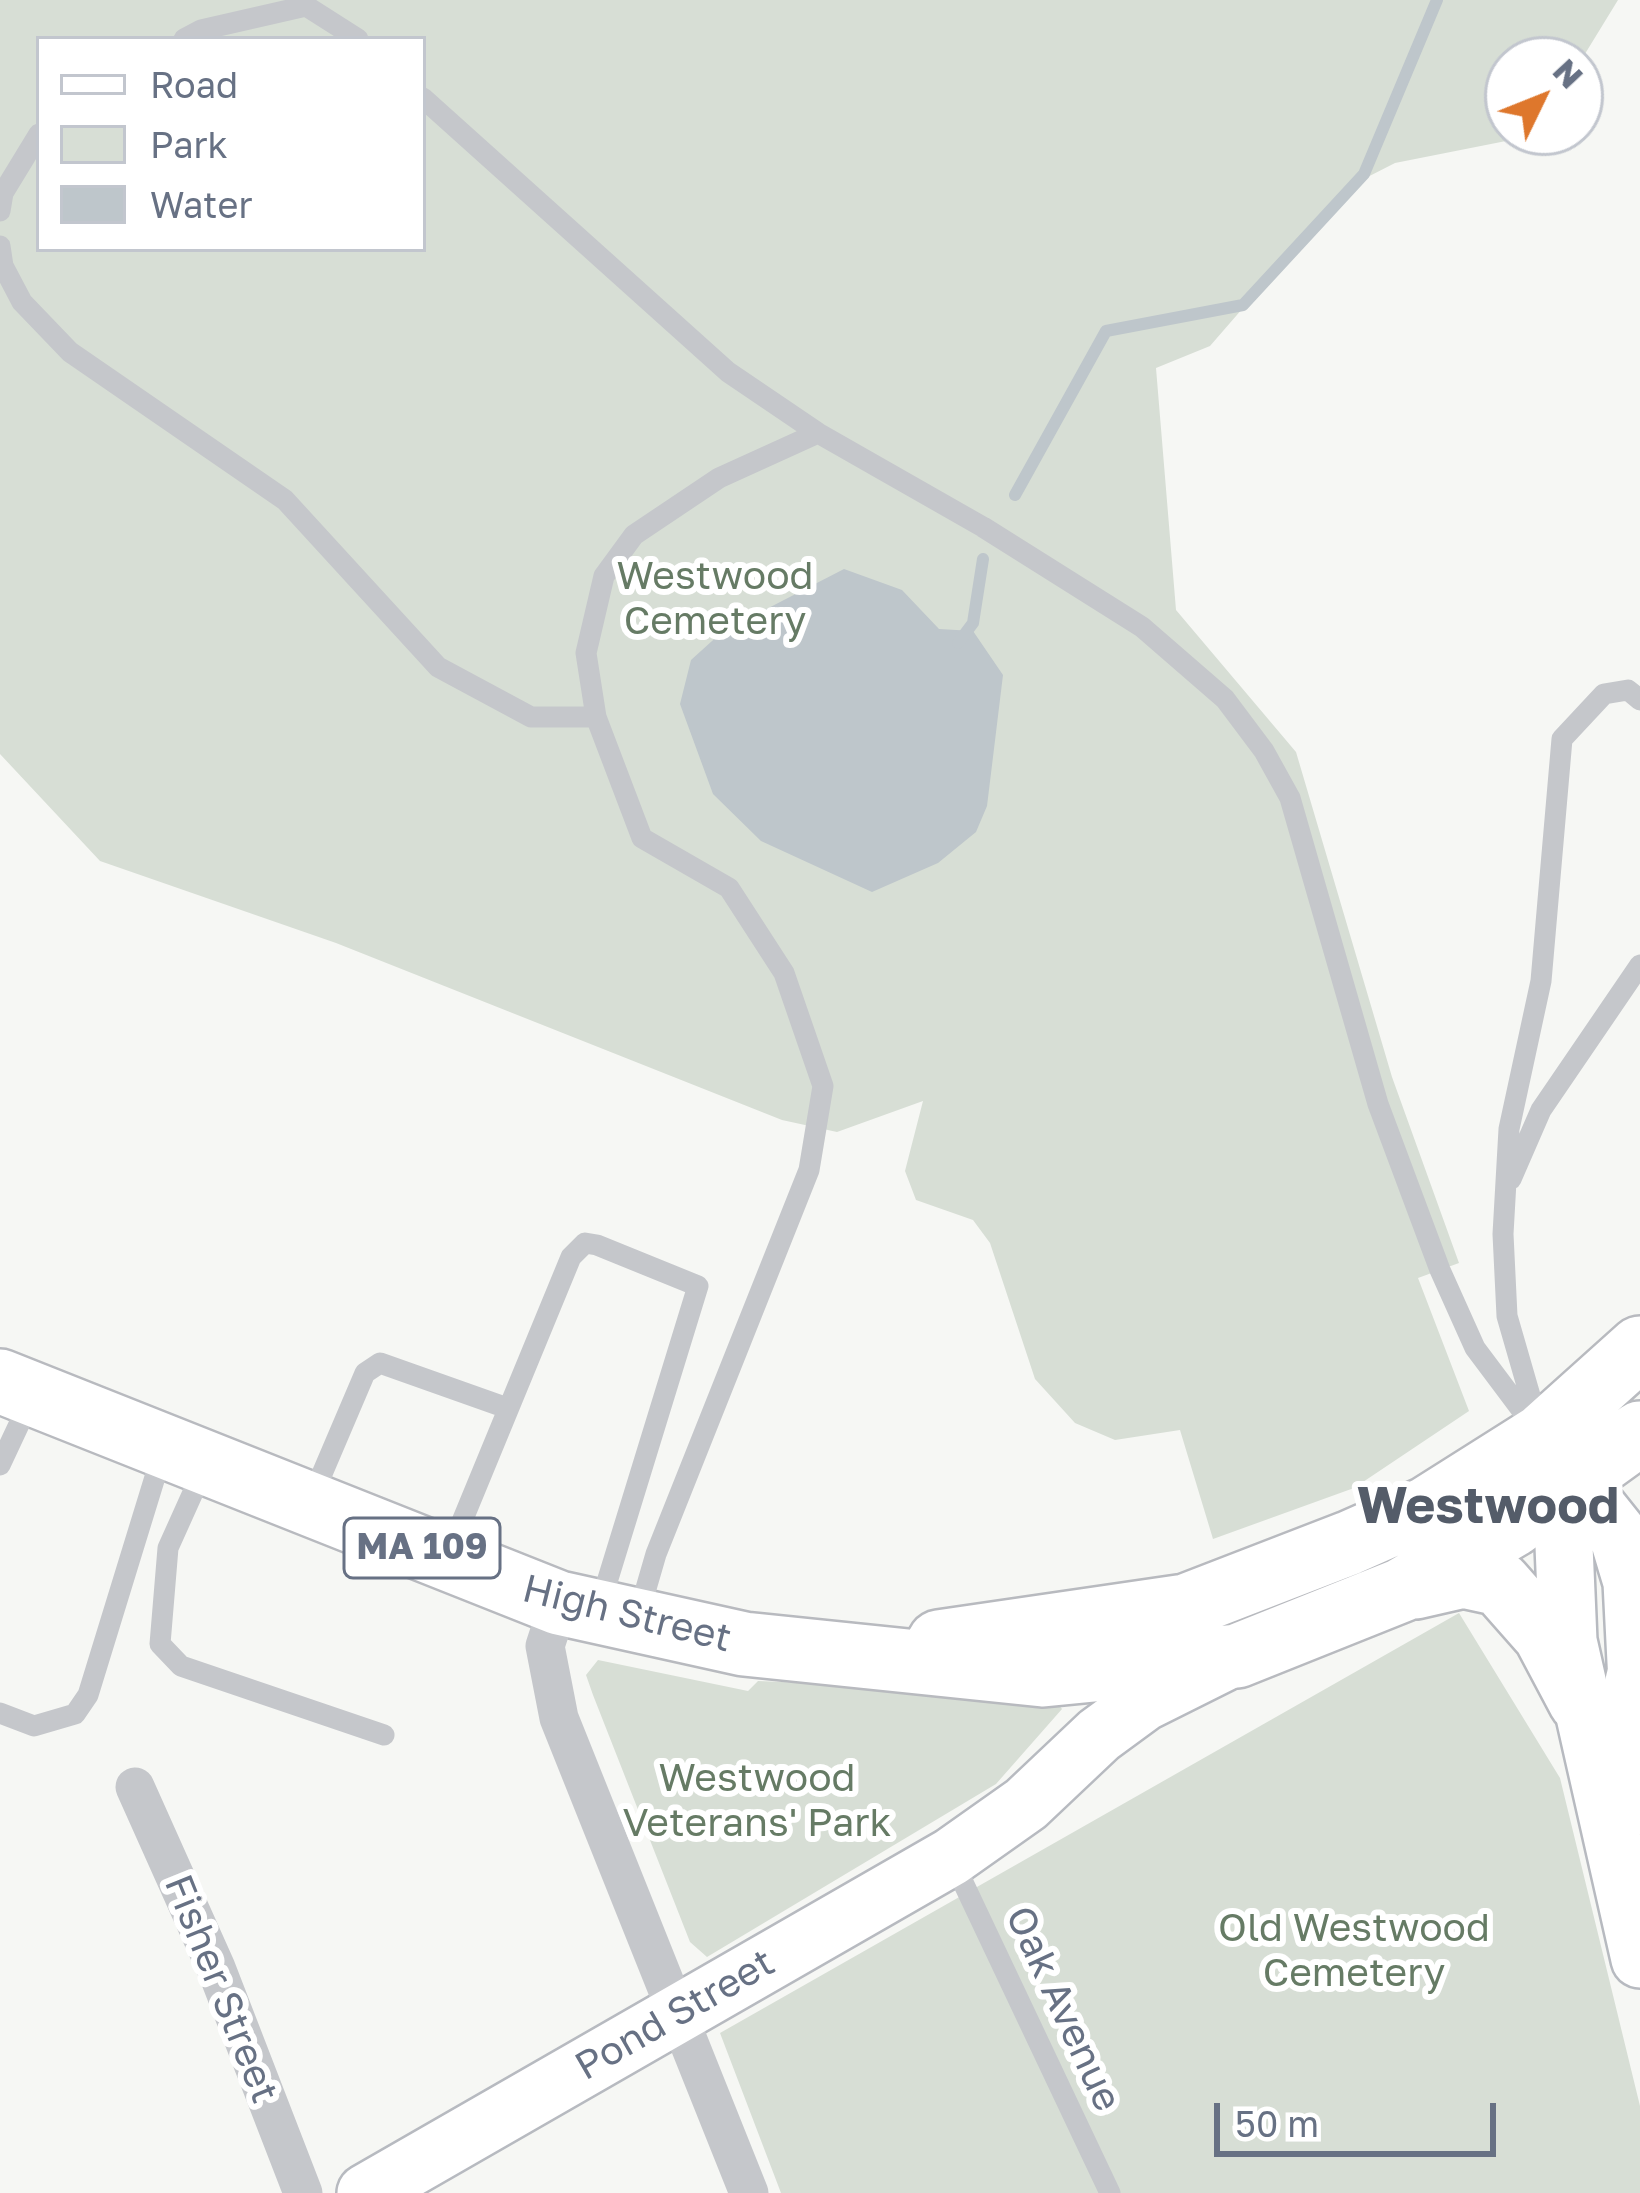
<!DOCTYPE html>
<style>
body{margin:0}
#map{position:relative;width:1640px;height:2193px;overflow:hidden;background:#f6f7f4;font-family:"Golos Text",sans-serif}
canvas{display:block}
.legend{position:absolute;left:36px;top:36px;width:390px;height:216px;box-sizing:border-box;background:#fff;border:3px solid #c2c6ce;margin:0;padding:15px 21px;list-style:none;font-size:36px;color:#677184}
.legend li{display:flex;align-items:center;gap:24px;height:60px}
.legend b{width:60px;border:3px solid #c2c6ce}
.north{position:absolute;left:1484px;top:36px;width:120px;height:120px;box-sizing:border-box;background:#fff;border:3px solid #c2c6ce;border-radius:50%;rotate:47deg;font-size:33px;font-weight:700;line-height:48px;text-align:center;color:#677184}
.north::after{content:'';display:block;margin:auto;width:42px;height:54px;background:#de772c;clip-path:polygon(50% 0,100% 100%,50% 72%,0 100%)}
.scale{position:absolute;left:1214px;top:2103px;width:282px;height:54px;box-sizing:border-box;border:6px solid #677184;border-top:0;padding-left:15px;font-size:36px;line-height:42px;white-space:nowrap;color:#677184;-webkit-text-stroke:9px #fff;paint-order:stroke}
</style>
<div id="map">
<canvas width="1640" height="2193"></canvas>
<ul class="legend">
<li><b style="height:15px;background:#fff"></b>Road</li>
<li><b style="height:33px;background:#d7ded5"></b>Park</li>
<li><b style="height:33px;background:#bec6cb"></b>Water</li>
</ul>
<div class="north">N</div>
<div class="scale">50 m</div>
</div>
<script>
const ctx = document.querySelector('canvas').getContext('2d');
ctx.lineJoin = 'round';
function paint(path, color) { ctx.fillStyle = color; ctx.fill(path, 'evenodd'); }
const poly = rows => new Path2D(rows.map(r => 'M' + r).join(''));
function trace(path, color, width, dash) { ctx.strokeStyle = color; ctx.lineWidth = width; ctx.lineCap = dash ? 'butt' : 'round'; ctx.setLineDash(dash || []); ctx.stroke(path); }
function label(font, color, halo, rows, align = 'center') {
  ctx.font = font + ' "Golos Text",sans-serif'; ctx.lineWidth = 12; ctx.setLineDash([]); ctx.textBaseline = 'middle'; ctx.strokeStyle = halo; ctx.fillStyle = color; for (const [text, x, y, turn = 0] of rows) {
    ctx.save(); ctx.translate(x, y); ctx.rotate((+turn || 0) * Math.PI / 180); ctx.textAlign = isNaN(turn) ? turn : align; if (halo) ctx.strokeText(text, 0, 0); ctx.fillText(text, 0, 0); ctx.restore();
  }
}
const green = poly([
 [0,0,1618,0,1580,62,1508,60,1508,132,1515,132,1506,141,1395,163,1348,187,1210,346,1156,368,1176,610,1296,752,1392,1077,1459,1263,1418,1278,1469,1411,1354,1488,1213,1539,1180,1430,1115,1440,1075,1423,1035,1379,990,1243,973,1220,916,1200,905,1171,923,1101,837,1132,782,1120,336,943,100,861,0,754],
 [39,39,423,39,423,249,39,249],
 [1459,1613,1560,1778,1640,2106,1640,2193,781,2193,720,2033],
 [598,1660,748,1691,758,1681,1050,1693,1062,1709,996,1784,707,1957,690,1942,593,1695,586,1675]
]);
const water = poly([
 [844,569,902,590,939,629,973,631,1003,675,987,806,976,832,938,863,872,892,761,841,713,794,680,704,691,660,722,632]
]);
const stream = poly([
 [1015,495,1106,331,1243,305,1364,174,1437,0],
 [958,643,973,623,983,559]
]);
const lane = poly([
 [184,39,201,30,306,6,358,39],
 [423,98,728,372,818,433,983,527,1142,627,1225,699,1264,751,1290,798,1378,1104,1440,1270,1475,1348,1538,1432],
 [0,211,3,193,39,134],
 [0,246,3,266,22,302,70,352,285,500,438,667,531,717,596,717,586,653,604,576,634,535,719,478,818,433],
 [596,717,642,838,729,888,784,973,823,1086,809,1170,656,1554,638,1616],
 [1511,1179,1541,1110,1640,965],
 [1537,1420,1507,1316,1503,1234,1509,1129,1541,981,1562,739,1604,694,1628,690,1640,700],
 [0,1465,30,1401],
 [204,1468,168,1548,160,1644,181,1666,384,1735],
 [310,1502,365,1373,380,1363,507,1408],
 [449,1553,571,1257,585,1243,597,1245,698,1286,599,1608],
 [0,1713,34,1726,75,1714,88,1695,163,1451],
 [951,1857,1110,2193]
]);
const street = poly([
 [559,1603,545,1646,559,1718,749,2193],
 [135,1787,216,1968,303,2193]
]);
const secondary = poly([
 [1558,1458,1617,1532,1632,1582,1637,1682,1626,1810],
 [1576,1482,1563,1522,1568,1641,1640,1959],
 [366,2193,951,1857,1026,1804,1099,1735,1144,1702,1222,1663]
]);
const primary = poly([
 [0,1381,559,1603,744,1644,1043,1675,1237,1656,1402,1590,1513,1525,1640,1433],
 [1415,1587,1463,1576,1500,1584,1545,1635,1580,1701],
 [939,1642,1186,1606,1349,1543,1428,1508,1542,1436,1640,1348],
 [1637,1682,1640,1671]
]);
const shields = [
 [422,1548,156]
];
const shieldNames = [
 ["MA 109",422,1548]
];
const parkNames = [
 ["Westwood",715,577],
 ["Cemetery",715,622],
 ["Westwood",757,1779],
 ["Veterans' Park",757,1824],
 ["Old Westwood",1354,1929],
 ["Cemetery",1354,1974]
];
const streetNames = [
 ["High Street",627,1614,14],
 ["Fisher Street",221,1989,68],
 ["Oak Avenue",1063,2009,65],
 ["Pond Street",675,2015,-30]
];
const districtNames = [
 ["Westwood",1488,1507]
];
paint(green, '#d7ded5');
paint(water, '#bec6cb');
trace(stream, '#bec6cb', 12);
trace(secondary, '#b7bac0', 62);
trace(primary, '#b8babf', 68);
trace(lane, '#c5c7cb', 21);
trace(street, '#c5c7cb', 39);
trace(secondary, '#fff', 57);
trace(primary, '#fff', 63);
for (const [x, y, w] of shields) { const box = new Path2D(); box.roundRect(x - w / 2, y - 30, w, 60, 9); ctx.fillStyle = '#fff'; ctx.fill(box); trace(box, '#677184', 3); }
label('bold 36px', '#677184', null, shieldNames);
label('39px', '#667b65', '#fff', parkNames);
label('39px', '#677184', '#fff', streetNames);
label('bold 51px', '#545c69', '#fff', districtNames);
</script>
